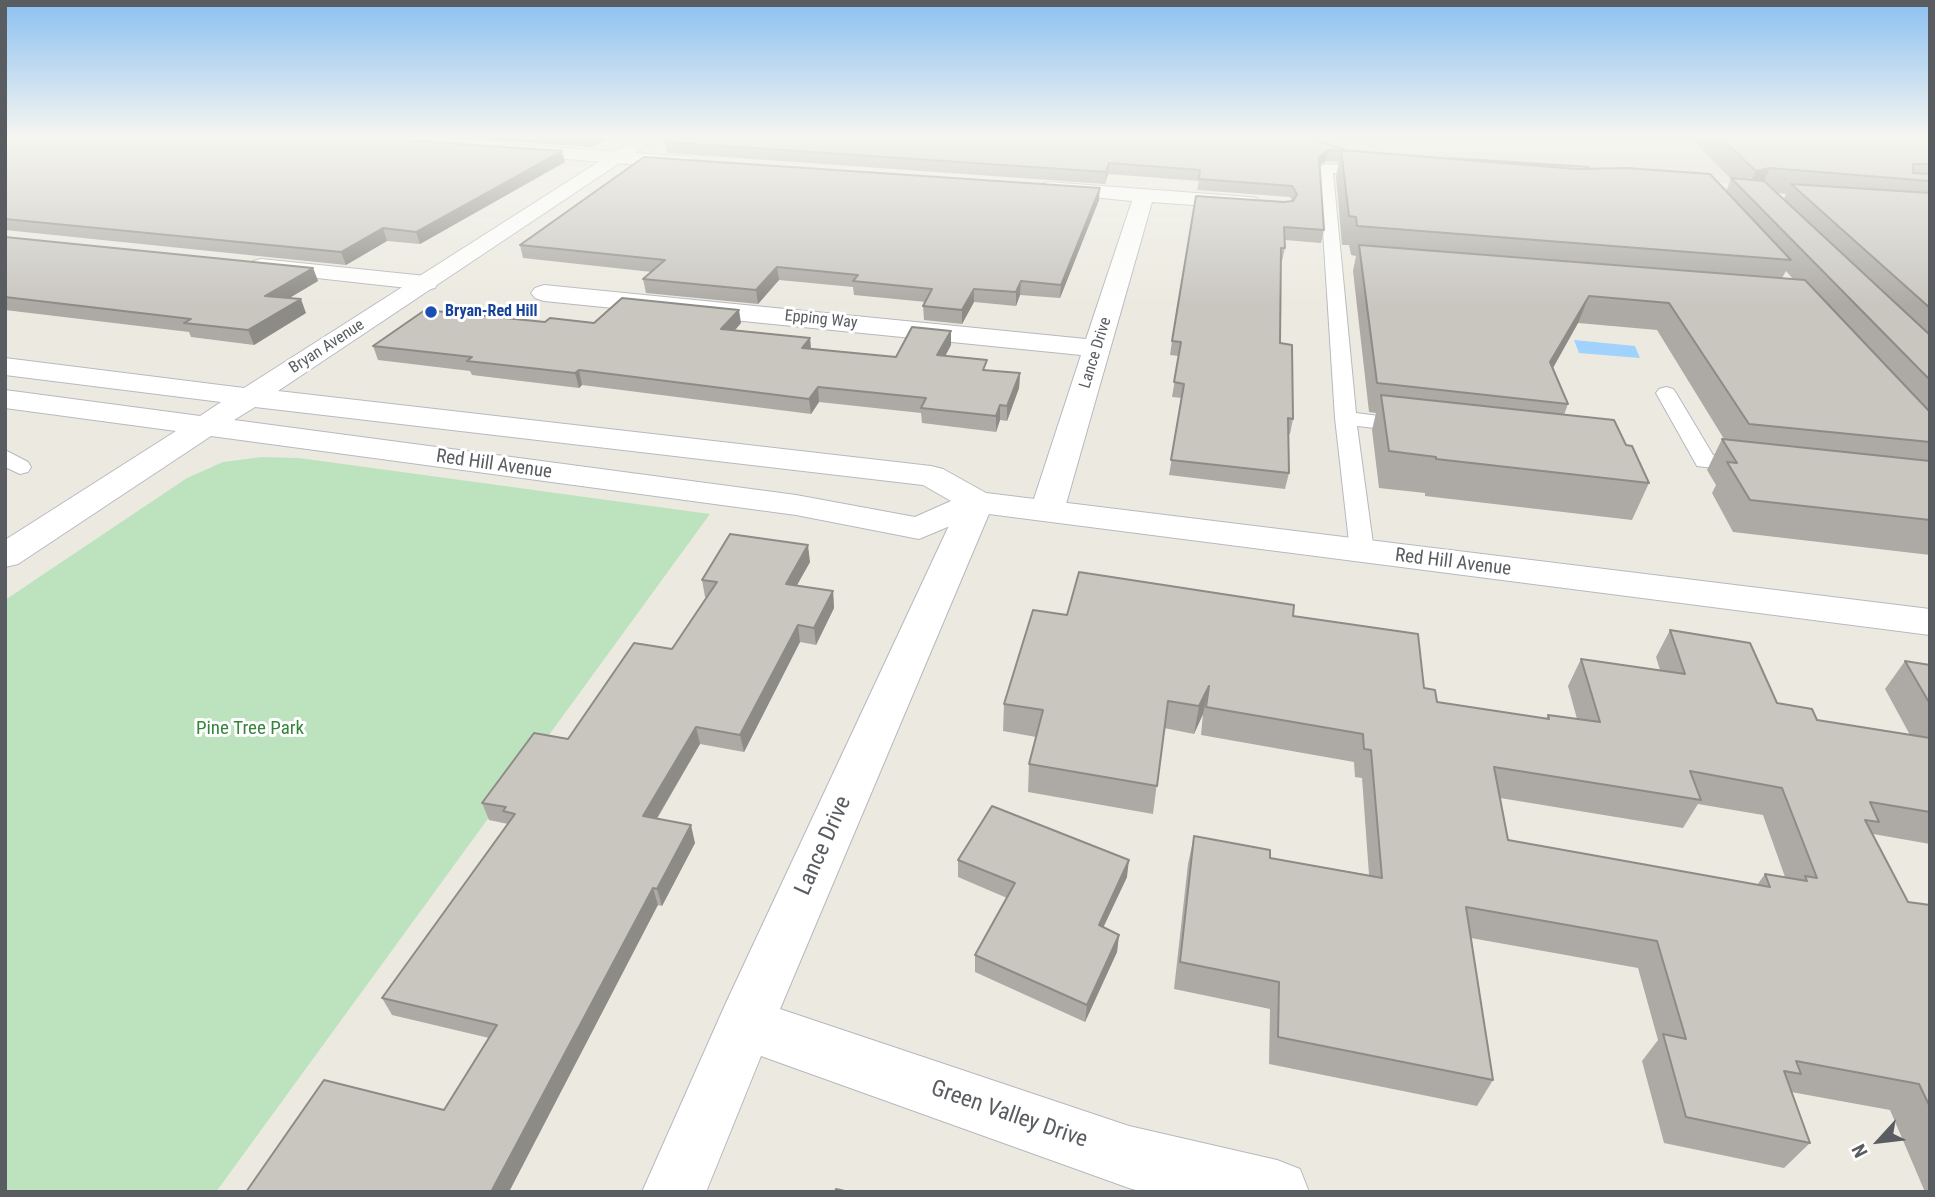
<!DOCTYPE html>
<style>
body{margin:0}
#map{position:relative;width:1935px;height:1197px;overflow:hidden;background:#eceae0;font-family:"Roboto Condensed",sans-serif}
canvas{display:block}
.frame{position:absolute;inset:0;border:7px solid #595d61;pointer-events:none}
.north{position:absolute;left:1844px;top:1106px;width:70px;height:70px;-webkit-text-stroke:5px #fff;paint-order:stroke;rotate:243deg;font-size:19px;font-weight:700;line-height:28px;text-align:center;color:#595d61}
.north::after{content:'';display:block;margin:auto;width:24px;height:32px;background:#595d61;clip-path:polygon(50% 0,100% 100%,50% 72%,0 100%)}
</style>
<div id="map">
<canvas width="1935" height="1197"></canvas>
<div class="frame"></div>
<div class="north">N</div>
</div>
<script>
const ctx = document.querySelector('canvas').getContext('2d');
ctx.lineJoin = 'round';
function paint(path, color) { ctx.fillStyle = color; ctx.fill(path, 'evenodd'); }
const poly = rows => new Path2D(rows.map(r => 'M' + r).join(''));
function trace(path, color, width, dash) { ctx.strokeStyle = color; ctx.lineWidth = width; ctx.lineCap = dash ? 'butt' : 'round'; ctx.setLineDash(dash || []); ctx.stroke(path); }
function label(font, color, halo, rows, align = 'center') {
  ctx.font = font + ' "Roboto Condensed",sans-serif'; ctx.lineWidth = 6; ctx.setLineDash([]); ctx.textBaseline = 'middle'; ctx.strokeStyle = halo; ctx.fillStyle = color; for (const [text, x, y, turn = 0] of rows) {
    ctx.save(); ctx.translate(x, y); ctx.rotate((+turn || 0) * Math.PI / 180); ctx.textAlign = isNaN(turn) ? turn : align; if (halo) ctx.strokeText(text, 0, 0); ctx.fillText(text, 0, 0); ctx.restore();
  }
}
const education = poly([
 [1315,138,1930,138,1930,197,1317,155]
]);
const green = poly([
 [262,457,299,458,710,514,216,1192,5,1192,5,600,187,478,223,462]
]);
const water = poly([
 [1574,340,1635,346,1640,358,1579,353]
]);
const lane = poly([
 [1326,164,1373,167,1380,171,1373,175,1333,173,1356,413,1410,420,1417,422,1421,426,1417,430,1410,432,1357,426,1374,551,1371,556,1362,558,1353,556,1350,551,1335,418,1319,168,1326,164],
 [1666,387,1673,389,1676,393,1713,455,1755,460,1758,465,1755,470,1747,472,1697,466,1656,393,1659,389,1666,387],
 [5,450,28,462,31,467,28,472,20,474,5,467,5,450]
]);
const street = poly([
 [510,144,691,157,701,163,691,169,503,154,501,150,503,146,510,144],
 [1048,182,1249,197,1257,198,1260,203,1257,208,1249,209,1152,202,1064,511,1059,518,1047,521,1035,518,1030,511,1081,355,544,301,535,298,531,293,535,288,544,285,1086,339,1132,201,1041,192,1038,188,1041,184,1048,182],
 [261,259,426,276,435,278,438,283,435,288,426,290,253,271,249,266,253,261,261,259],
 [977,492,989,495,994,502,780,1009,1129,1126,1277,1160,1300,1169,1309,1192,1143,1192,1129,1188,761,1056,706,1192,642,1192,725,1005,960,502,965,495,977,492]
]);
const secondary = poly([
 [636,138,657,138,278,391,931,466,943,469,986,493,1930,609,1930,635,981,513,919,539,796,515,211,436,18,564,5,567,5,540,176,431,5,408,5,390,200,416,221,402,5,375,5,358,244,388,636,138],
 [255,407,923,485,951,501,915,517,796,495,234,420,255,407]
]);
const wall = poly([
 [5,138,565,162,420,244,387,241,346,265,5,230],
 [456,138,608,138,591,147],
 [1691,138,1922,138,1930,143,1930,555,1733,532,1712,493,1716,485,1707,470,1722,439,1724,439,1657,330,1578,323,1553,368,1568,404,1564,415,1626,445,1649,483,1632,520,1425,496,1425,493,1379,488,1372,430,1376,413,1369,412,1353,271,1356,256,1351,255,1349,245,1342,245,1336,176,1339,162,1326,161,1319,166,1324,230,1321,243,1285,240,1285,248,1282,261,1281,261,1280,343,1293,419,1290,434,1288,434,1289,473,1285,489,1169,475,1182,398,1172,397,1179,356,1170,355,1172,341,1284,202,1292,201,1290,197,1197,190,1199,181,1108,174,1105,184,667,153,665,142,1347,151,1590,169,1726,191,1731,179],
 [1777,193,1786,194,1784,199],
 [1786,271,1793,279,1782,278],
 [1099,200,1060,298,1020,295,1016,306,974,302,962,324,924,320,923,306,926,302,854,295,853,287,779,280,758,304,646,293,643,279,652,272,523,258,520,245],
 [5,237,313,268,318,281,289,298,306,313,254,345,191,337,189,332,5,310],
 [545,322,741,323,735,330,810,338,811,349,896,357,951,331,951,345,945,356,987,370,1020,373,1019,388,1007,421,1000,420,996,432,922,423,921,413,819,402,811,414,582,385,579,388,472,375,470,371,378,360,373,346],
 [810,562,797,585,833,591,834,608,816,645,800,642,744,752,700,744,657,819,695,843,662,906,658,905,489,1038,392,1015,382,998,508,824,489,820,482,803,568,739,672,649,707,597,705,597,702,580],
 [1067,615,1293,616,1424,688,1437,702,1546,719,1548,715,1577,719,1568,686,1581,659,1660,670,1656,657,1670,630,1777,703,1817,720,1910,735,1885,689,1905,661,1930,665,1930,844,1873,834,1908,902,1930,905,1930,1192,1925,1192,1890,1110,1791,1092,1810,1143,1784,1168,1664,1143,1642,1061,1658,1040,1638,968,1471,938,1493,1080,1477,1106,1269,1064,1270,1009,1174,989,1188,864,1194,836,1270,858,1369,875,1362,778,1355,777,1354,762,1201,735,1203,714,1194,734,1164,728,1153,814,1028,792,1029,764,1036,737,1003,731,1004,704],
 [1500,798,1683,828,1698,804,1763,815,1785,877,1765,874,1757,885,1508,840],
 [958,860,1127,877,1103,927,1119,935,1117,952,1085,1022,975,972,975,955,1007,898,958,877]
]);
const shadedWall = poly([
 [589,138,608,138,591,147],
 [1328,150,1326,161,1316,168,1319,157],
 [562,151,565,162,420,244,416,232],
 [1109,163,1108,174,1105,184,1106,172],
 [1770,168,1759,191,1746,193,1756,171],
 [1100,188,1099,200,1060,298,1061,285],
 [383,228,387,241,346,265,341,252],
 [777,267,779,280,758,304,756,290],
 [313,268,318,281,271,309,265,296],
 [1021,281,1020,295,1016,306,1016,292],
 [974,289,974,302,962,324,962,310],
 [1589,296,1578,323,1540,391,1550,362],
 [301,299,306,313,254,345,248,330],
 [739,310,741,323,724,343,721,329],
 [951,331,951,345,938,370,937,355],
 [810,338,811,352,802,348],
 [579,370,582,385,579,388,575,373],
 [1020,373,1019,388,1007,421,1007,406],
 [818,387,819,402,811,414,809,399],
 [1000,405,1000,420,996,432,996,416],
 [808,545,810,562,788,601,786,584],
 [833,591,834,608,816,645,814,628],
 [798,625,800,642,744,752,740,735],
 [1209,686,1203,714,1194,734,1199,706],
 [696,727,700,744,648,833,643,816],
 [691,825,695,843,662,906,657,889],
 [1129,860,1127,877,1096,943,1099,925],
 [653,888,658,905,509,1192,491,1192],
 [1119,935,1117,952,1085,1022,1087,1005]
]);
const building = poly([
 [5,138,373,138,562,151,416,232,383,228,341,252,5,219,5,138],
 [671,138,1309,138,1348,151,1328,150,1319,157,1324,230,1284,227,1285,248,1281,248,1280,343,1292,345,1293,419,1288,418,1289,473,1171,460,1184,384,1174,382,1181,342,1172,341,1196,196,1284,202,1293,201,1297,194,1292,186,1199,179,1200,170,1109,163,1106,172,665,142,671,138],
 [1721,138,1922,138,1930,143,1930,164,1913,164,1913,173,1930,174,1930,181,1770,168,1756,171,1721,138],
 [1341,150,1577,169,1627,168,1710,174,1791,260,1357,226,1356,217,1349,216,1341,150],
 [644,157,1100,188,1061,285,1021,281,1016,292,974,289,962,310,923,306,932,289,853,281,858,275,777,267,756,290,643,279,665,260,520,245,644,157],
 [1450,158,1589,167,1590,169,1577,169,1450,158],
 [1731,178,1764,181,1930,335,1930,380,1731,178],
 [1791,184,1930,193,1930,308,1791,184],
 [5,237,313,268,265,296,301,299,248,330,184,323,191,319,5,297,5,237],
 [1359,245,1805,280,1930,412,1930,442,1749,424,1669,303,1589,296,1550,362,1568,404,1377,383,1359,245],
 [622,298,739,310,721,329,810,338,802,348,896,357,912,327,951,331,937,355,987,360,983,370,1020,373,1007,406,1000,405,996,416,921,408,926,398,818,387,809,399,579,370,575,373,467,361,472,357,373,346,425,310,545,322,550,318,594,323,622,298],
 [1381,395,1614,420,1626,445,1632,446,1649,483,1436,459,1436,457,1389,451,1381,395],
 [1722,439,1930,461,1930,520,1750,500,1727,462,1737,463,1722,439],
 [730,534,808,545,786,584,833,591,814,628,798,625,740,735,696,727,643,816,691,825,657,889,653,888,491,1192,246,1192,324,1080,444,1110,497,1025,382,998,515,814,503,811,506,807,482,803,534,733,568,739,634,643,672,649,717,582,702,580,730,534],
 [1079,572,1294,605,1293,616,1418,634,1424,688,1435,690,1437,702,1549,719,1548,715,1600,722,1581,659,1685,674,1670,630,1750,643,1777,703,1812,709,1817,720,1930,738,1930,812,1870,802,1879,822,1865,820,1908,902,1930,905,1930,1107,1919,1084,1796,1061,1801,1074,1784,1071,1810,1143,1686,1117,1663,1034,1686,1039,1657,941,1466,907,1493,1080,1278,1037,1279,982,1180,962,1194,836,1270,850,1270,858,1382,878,1371,750,1364,749,1363,734,1206,707,1209,686,1199,706,1168,701,1157,786,1029,764,1043,710,1004,704,1033,610,1067,615,1079,572],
 [1494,767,1701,800,1690,771,1782,788,1817,878,1805,876,1807,881,1765,874,1770,887,1508,840,1494,767],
 [1905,661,1930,665,1930,704,1905,661],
 [992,806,1129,860,1099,925,1119,935,1087,1005,975,955,1015,883,958,860,992,806],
 [836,1189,849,1192,835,1192,836,1189]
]);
const markers = [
 [431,312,7,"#1a4fb4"]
];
const farTransitnames = [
 ["Bryan-Red Hill",445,312]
];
const farStreetnames = [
 ["Epping Way",821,320,6],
 ["Bryan Avenue",327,347,-33],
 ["Lance Drive",1096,353,-73]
];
const streetNames = [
 ["Red Hill Avenue",494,465,8],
 ["Red Hill Avenue",1453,563,7]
];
const parkNames = [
 ["Pine Tree Park",250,729]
];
const nearStreetnames = [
 ["Lance Drive",824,846,-66],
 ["Green Valley Drive",1009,1115,19]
];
paint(education, '#dcd9ce');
paint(green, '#bde3be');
paint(water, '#a0d2fd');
trace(lane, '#b6b8bd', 2);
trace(street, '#b6b8bd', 2);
trace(secondary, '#b6babf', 2);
paint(lane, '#fff');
paint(street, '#fff');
paint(secondary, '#fff');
paint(wall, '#adaaa5');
paint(shadedWall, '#8d8b86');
paint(building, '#c9c6c0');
trace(building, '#8d8b86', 2);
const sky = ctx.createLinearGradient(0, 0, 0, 305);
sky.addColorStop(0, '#8bc0f0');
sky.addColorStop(0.45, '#f6f6f1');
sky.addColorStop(1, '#f6f6f100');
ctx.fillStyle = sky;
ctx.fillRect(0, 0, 1935, 305);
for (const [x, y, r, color] of markers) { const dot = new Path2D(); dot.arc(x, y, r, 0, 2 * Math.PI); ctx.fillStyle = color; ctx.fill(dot); trace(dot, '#fff', 2.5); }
label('bold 16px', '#164399', '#fff', farTransitnames, 'left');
label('16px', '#595d61', '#fff', farStreetnames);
label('19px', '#595d61', '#fff', streetNames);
label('19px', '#36833c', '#fff', parkNames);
label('23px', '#595d61', '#fff', nearStreetnames);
</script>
